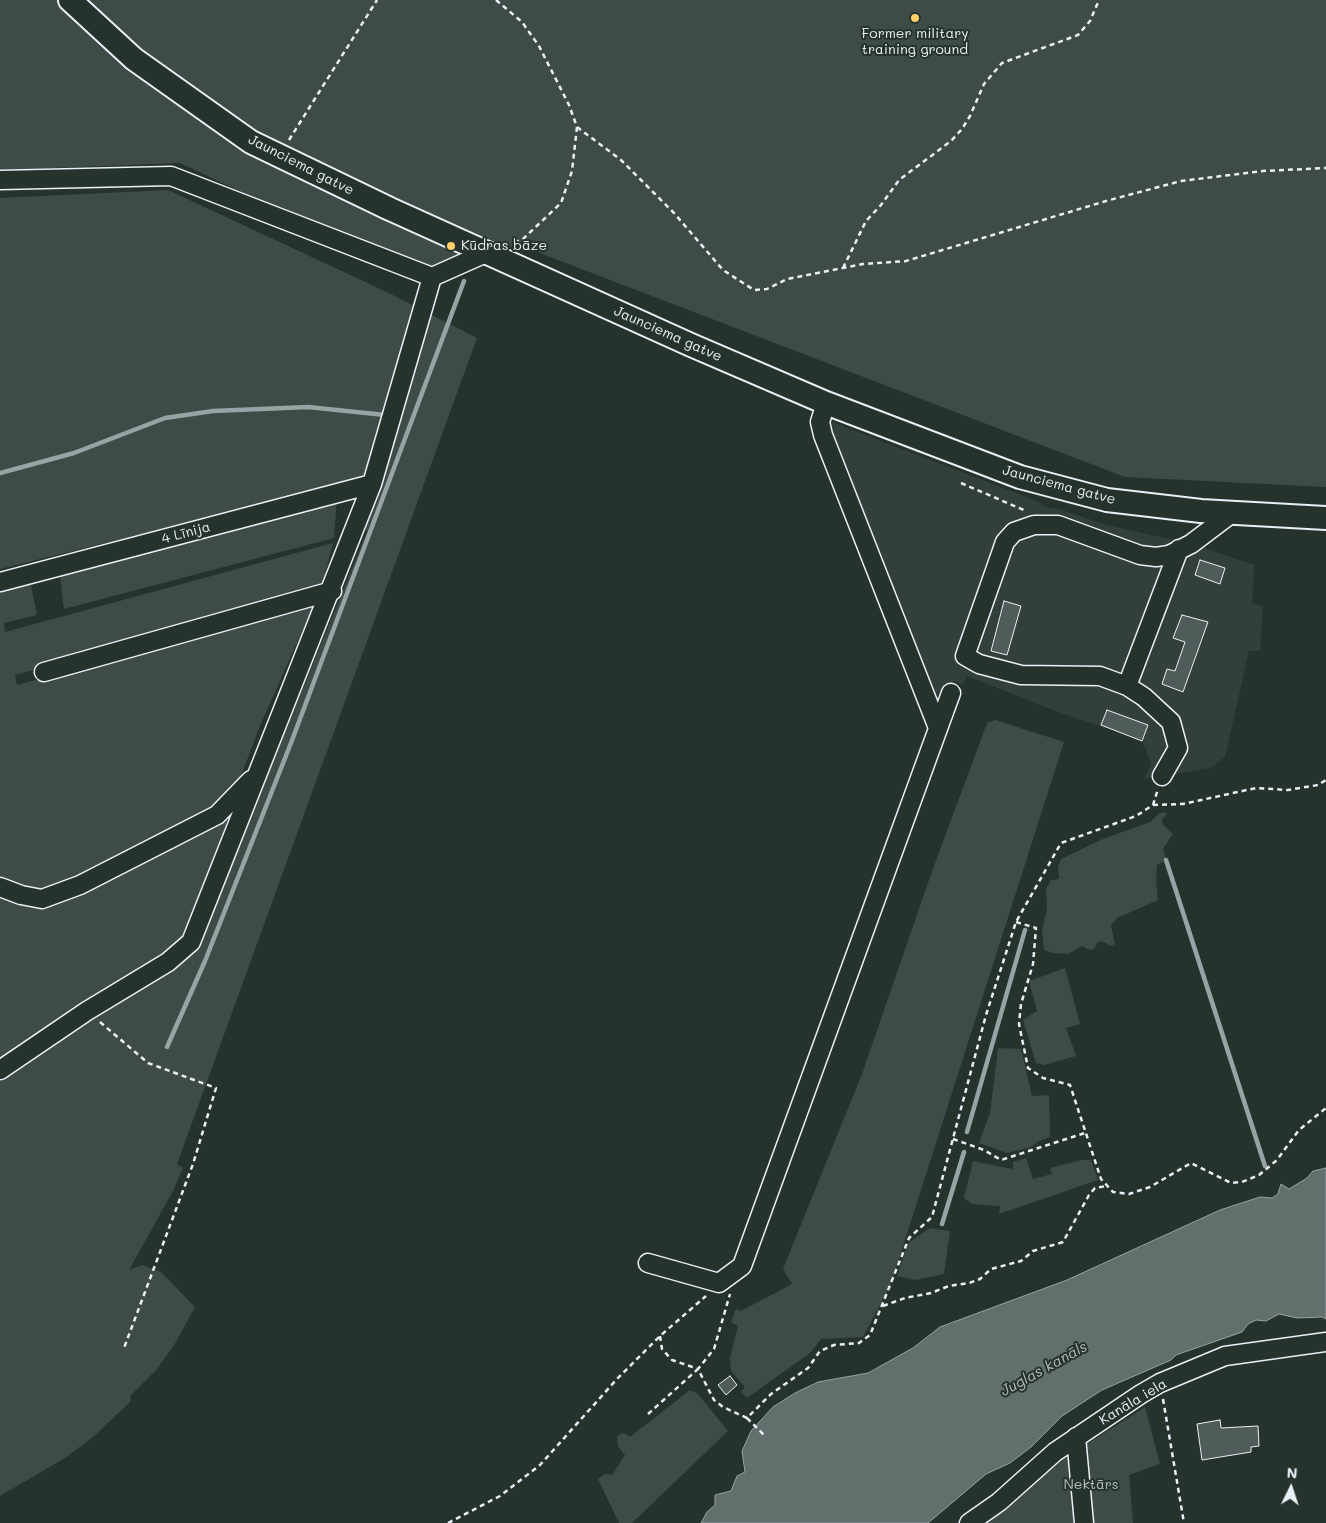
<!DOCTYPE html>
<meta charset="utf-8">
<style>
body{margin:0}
#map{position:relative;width:1326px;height:1523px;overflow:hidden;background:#26332d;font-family:Mali,sans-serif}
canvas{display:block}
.north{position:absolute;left:1266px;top:1463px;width:50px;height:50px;-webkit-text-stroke:4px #26332d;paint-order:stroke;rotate:4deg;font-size:14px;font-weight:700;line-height:20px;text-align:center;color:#e8f1f8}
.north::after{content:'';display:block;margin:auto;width:18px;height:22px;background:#e8f1f8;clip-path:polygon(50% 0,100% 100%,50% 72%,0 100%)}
</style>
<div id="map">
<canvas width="1326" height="1523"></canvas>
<div class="north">N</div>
</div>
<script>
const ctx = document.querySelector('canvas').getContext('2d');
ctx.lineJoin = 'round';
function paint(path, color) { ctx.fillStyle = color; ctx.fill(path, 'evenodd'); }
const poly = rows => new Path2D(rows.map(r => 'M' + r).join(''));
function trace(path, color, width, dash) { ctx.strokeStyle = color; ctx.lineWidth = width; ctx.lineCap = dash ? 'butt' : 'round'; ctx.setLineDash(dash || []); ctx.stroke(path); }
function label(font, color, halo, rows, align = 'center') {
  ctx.font = font + ' Mali,sans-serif'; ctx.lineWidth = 4; ctx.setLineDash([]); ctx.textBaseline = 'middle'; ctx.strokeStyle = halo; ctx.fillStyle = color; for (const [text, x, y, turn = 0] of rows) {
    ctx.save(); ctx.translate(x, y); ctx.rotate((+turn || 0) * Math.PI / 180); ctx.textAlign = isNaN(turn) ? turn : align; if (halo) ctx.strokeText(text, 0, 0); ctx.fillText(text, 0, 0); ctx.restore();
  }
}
const built = poly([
 [829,421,1037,501,1048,508,1059,509,1107,525,1173,540,1185,536,1195,549,1204,548,1254,565,1252,604,1263,606,1260,651,1249,651,1225,757,1211,768,1144,779,1151,764,1142,740,1061,713,967,676,962,685,955,681,935,696]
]);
const green = poly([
 [0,0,1326,0,1326,487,1125,477,516,244,439,285,180,163,0,170],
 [168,190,391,294,477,338,177,1164,183,1168,173,1191,129,1270,142,1265,161,1272,195,1307,176,1342,157,1369,131,1395,130,1402,93,1437,65,1458,0,1496,0,583,29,575,37,615,4,623,5,632,333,543,321,589,259,728,240,779,195,923,223,884,367,532,357,494,337,497,334,538,64,609,59,567,260,505,0,569,0,198],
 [160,635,59,674,17,685,15,675],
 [995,720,1064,742,891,1284,863,1337,821,1339,810,1353,747,1398,741,1392,745,1387,731,1371,730,1358,738,1326,731,1322,736,1309,741,1311,792,1284,783,1269,862,1074,930,877,987,723],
 [1165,812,1166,815,1162,819,1163,825,1173,834,1163,849,1166,860,1157,865,1156,881,1158,900,1117,918,1111,925,1115,944,1111,946,1102,941,1097,943,1094,949,1090,950,1082,946,1068,954,1053,953,1044,950,1042,931,1047,908,1046,889,1051,880,1059,879,1058,867,1061,859,1103,839,1150,822,1160,813],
 [1065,968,1080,1024,1066,1028,1076,1056,1044,1065,1036,1063,1023,1020,1037,1011,1029,981],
 [998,1048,1021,1049,1032,1096,1049,1095,1050,1137,1039,1141,1031,1147,1007,1153,979,1143,990,1113],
 [1026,1158,1033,1179,1052,1174,1050,1168,1082,1160,1091,1160,1098,1180,999,1214,1000,1206,972,1204,964,1198,973,1161,1013,1169,1013,1162],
 [930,1228,950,1231,944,1274,915,1280,897,1276,908,1243],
 [690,1390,698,1394,728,1431,632,1523,619,1523,598,1479,605,1474,612,1475,625,1455,618,1446,617,1436,623,1433,630,1437],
 [1145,1407,1160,1464,1129,1475,1133,1523,986,1523,1065,1458]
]);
const water = poly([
 [1326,1168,1326,1319,1322,1317,1297,1318,1279,1314,1266,1321,1256,1320,1248,1324,1242,1332,1176,1355,1171,1360,1102,1390,1062,1416,1031,1447,1010,1463,986,1474,928,1523,701,1523,707,1512,715,1505,715,1495,731,1491,737,1476,745,1472,742,1451,751,1431,773,1407,795,1393,818,1382,868,1373,913,1348,940,1327,1067,1280,1220,1210,1260,1197,1272,1198,1278,1194,1281,1184,1289,1189,1307,1178,1313,1171,1326,1168]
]);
const stream = poly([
 [0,473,74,453,165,418,213,411,308,407,385,415,386,412],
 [1166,860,1265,1166],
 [167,1047,205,961,291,743,464,281],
 [967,1132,1025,930],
 [942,1224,964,1152]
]);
const building = poly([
 [1200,560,1225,568,1220,584,1195,575,1200,560],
 [1004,601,1021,606,1007,655,991,651,1004,601],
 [1182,615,1208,622,1183,692,1162,684,1167,669,1175,671,1185,642,1173,638,1182,615],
 [1107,710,1148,725,1142,741,1101,725,1107,710],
 [730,1376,737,1385,726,1395,718,1385,730,1376],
 [1220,1420,1221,1428,1258,1426,1259,1446,1251,1447,1251,1452,1202,1460,1197,1424,1220,1420]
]);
const path = poly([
 [496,0,522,22,539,46,569,105,577,127,572,171,561,203,523,239,511,244],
 [577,127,621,160,674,213,723,270,754,290,767,289,787,279,863,264,906,261,1106,201,1181,181,1263,171,1326,168],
 [289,140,377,0],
 [843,268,866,221,881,205,899,180,951,141,962,129,970,116,984,84,1002,63,1078,35,1090,21,1099,0],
 [961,483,1026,511],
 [1153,805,1183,804,1256,788,1288,790,1318,785,1326,780],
 [1016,922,1036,928,1033,964,1021,1004,1019,1024,1028,1068,1043,1078,1070,1085,1101,1179,1113,1192,1129,1194,1150,1187,1191,1163,1231,1183,1242,1182,1259,1175,1277,1160,1299,1130,1326,1108],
 [100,1022,148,1063,216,1088,193,1164,124,1348],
 [953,1139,984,1150,1001,1160,1085,1133],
 [883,1306,905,1298,931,1293,949,1286,969,1283,980,1279,991,1269,1021,1261,1033,1251,1063,1242,1089,1195,1095,1188,1106,1186],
 [660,1336,662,1349,672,1360,698,1369,714,1349,730,1294],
 [1163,1399,1184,1523],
 [648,1414,698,1369,714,1400,723,1407,747,1418,771,1394,808,1368,820,1351,834,1345,859,1343,870,1335,909,1238,932,1217,986,1015,1016,922,1061,843,1136,816,1153,805,1158,789],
 [747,1418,764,1435],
 [448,1523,500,1496,540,1465,617,1379,660,1336,706,1296]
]);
const minor = poly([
 [0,180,171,176,432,277],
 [826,403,820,422,823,435,938,728],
 [0,582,372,484],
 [44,672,332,591],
 [1127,686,1179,549],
 [1162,776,1178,748,1171,722,1144,697,1127,686,1100,676,1021,675,979,664,965,656,1005,542,1014,532,1034,525,1058,525,1140,555,1156,557,1169,555,1191,544,1232,513],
 [0,887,21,895,42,899,80,885,217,815,251,780],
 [0,1070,87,1011,168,962,191,942,372,484,432,277,486,253],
 [648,1263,719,1283,742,1266,951,693],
 [1076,1437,1084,1523],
 [969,1523,999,1502,1055,1452,1141,1394,1160,1383,1225,1356,1326,1342]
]);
const major = poly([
 [70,0,134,59,251,142,390,209,691,345,826,403,1020,477,1107,500,1201,511,1326,518]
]);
const markers = [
 [915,18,5,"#ffd166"],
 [451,246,5,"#ffd166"]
];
const poiNames = [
 ["Former military",915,34],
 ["training ground",915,50],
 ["Kūdras bāze",461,246,"left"]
];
const streetNames = [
 ["Jaunciema gatve",301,165,27],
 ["Jaunciema gatve",668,334,24],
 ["Jaunciema gatve",1059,485,15],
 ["4 Līnija",186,533,-15],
 ["Kanāla iela",1133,1402,-31]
];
const parkNames = [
 ["Nektārs",1091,1485]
];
const waterNames = [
 ["Juglas kanāls",1044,1369,-29]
];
paint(built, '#333f3a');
paint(green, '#3e4b47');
paint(water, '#636f6d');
trace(water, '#98a3a5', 1);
trace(stream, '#98a3a5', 4.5);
paint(building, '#505c59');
trace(building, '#e8f1f8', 1);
trace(minor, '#e8f1f8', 21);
trace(major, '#e8f1f8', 26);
trace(path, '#e8f1f8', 2.5, [5, 4]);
trace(minor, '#26332d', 18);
trace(major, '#26332d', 22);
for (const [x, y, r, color] of markers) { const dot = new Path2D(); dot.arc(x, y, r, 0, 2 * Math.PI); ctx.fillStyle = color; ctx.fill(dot); trace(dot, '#26332d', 2); }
label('14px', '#e8f1f8', '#26332d', poiNames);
label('14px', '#e8f1f8', '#26332d', streetNames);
label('14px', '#b5bfc3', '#26332d', parkNames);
label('italic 15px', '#b3bdc0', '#26332d', waterNames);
</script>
